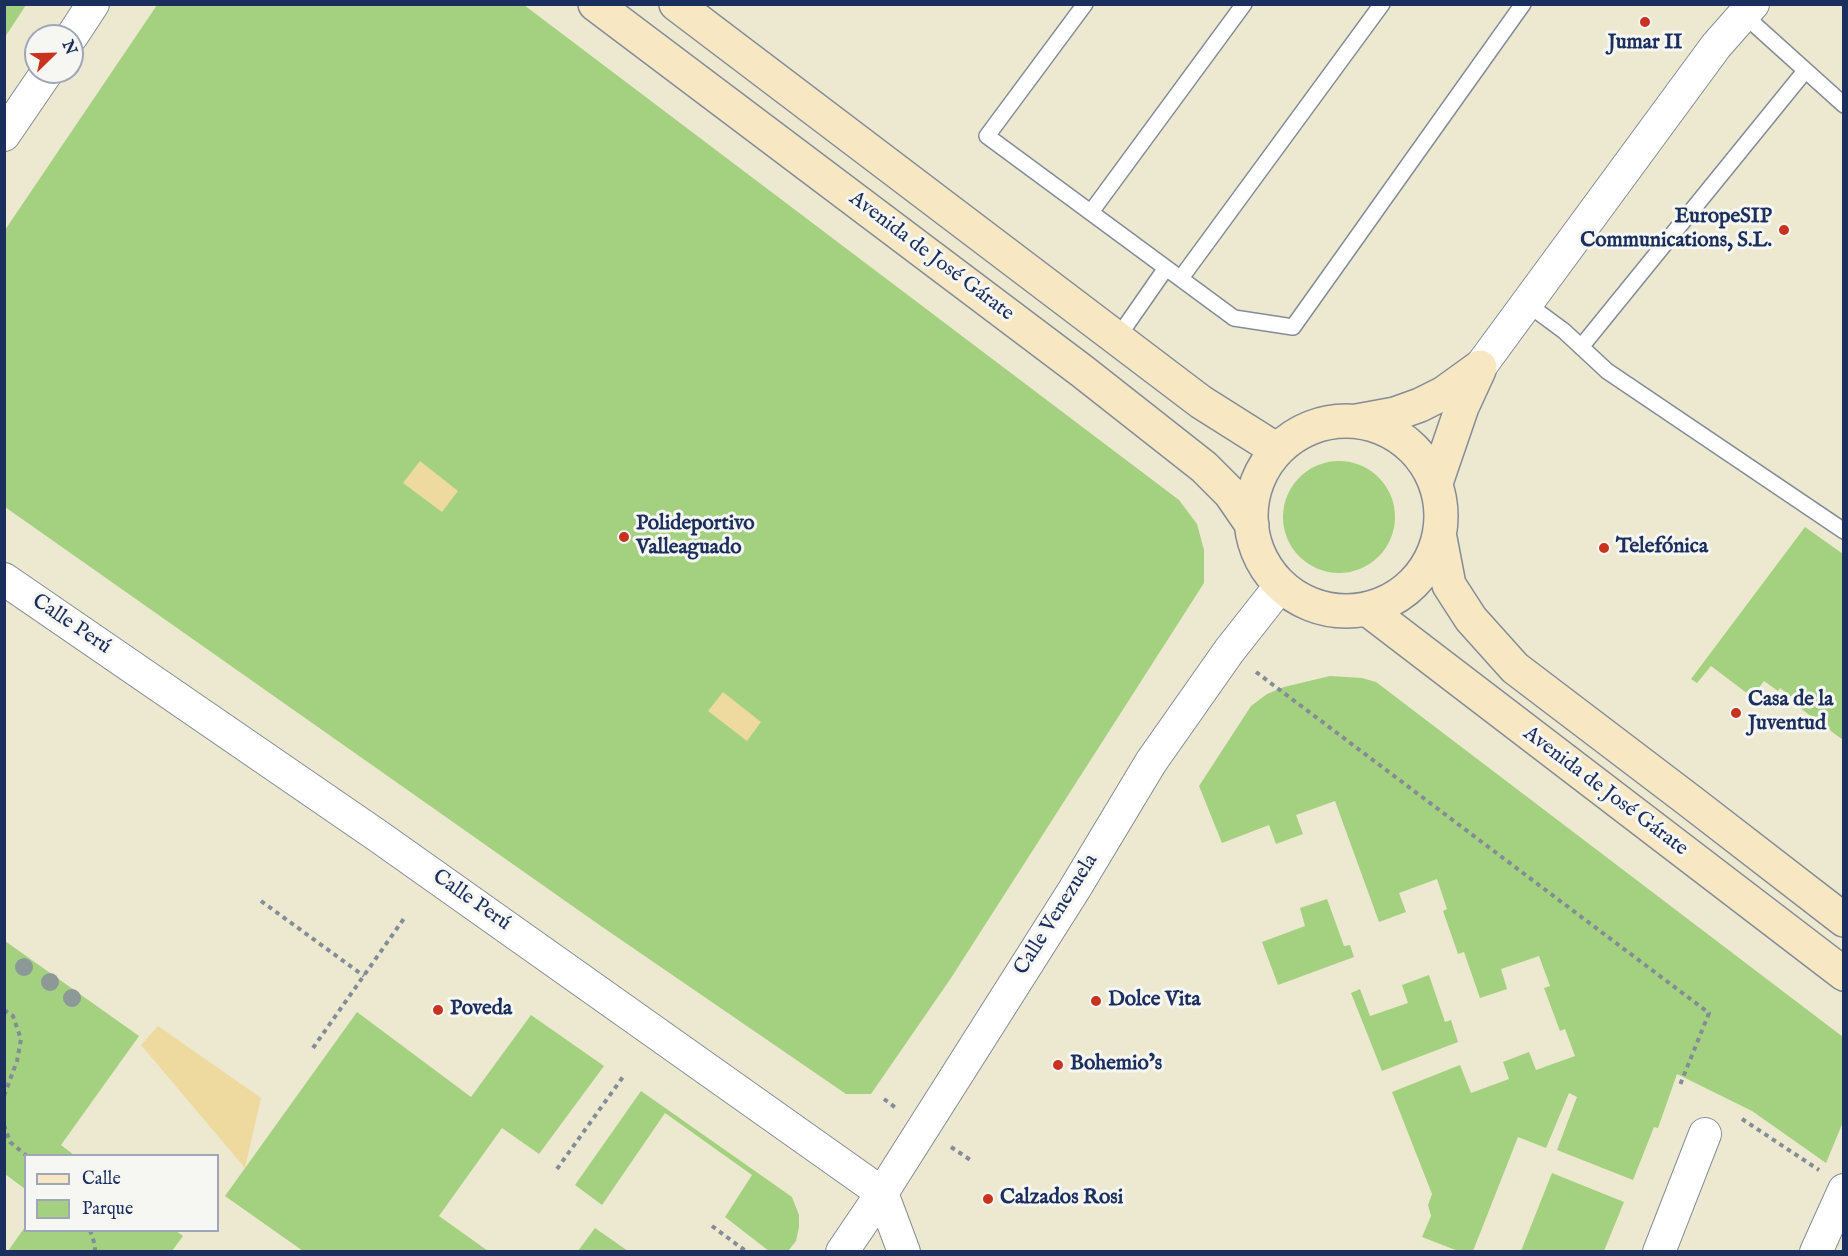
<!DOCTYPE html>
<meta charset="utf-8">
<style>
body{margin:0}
#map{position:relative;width:1848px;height:1256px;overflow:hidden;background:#ede8d0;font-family:"IM FELL English",serif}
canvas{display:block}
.frame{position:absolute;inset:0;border:6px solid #1b2f5e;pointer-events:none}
.legend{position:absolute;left:24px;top:1154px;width:195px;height:78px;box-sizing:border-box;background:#f6f6f2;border:2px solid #9ea6b7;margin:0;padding:8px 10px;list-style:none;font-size:18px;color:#1b2f5e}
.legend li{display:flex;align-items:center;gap:12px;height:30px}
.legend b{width:30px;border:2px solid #9ea6b7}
.north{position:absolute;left:24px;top:24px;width:60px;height:60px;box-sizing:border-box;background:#f6f6f2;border:2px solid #9ea6b7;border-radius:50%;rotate:67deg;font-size:16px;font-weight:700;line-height:24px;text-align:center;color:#1b2f5e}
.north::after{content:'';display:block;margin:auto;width:21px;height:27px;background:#c8321e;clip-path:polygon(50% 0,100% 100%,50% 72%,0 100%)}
</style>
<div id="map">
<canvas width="1848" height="1256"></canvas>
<div class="frame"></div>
<ul class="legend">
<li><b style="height:8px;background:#f7e8c3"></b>Calle</li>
<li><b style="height:16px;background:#a4d17f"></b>Parque</li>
</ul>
<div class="north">N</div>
</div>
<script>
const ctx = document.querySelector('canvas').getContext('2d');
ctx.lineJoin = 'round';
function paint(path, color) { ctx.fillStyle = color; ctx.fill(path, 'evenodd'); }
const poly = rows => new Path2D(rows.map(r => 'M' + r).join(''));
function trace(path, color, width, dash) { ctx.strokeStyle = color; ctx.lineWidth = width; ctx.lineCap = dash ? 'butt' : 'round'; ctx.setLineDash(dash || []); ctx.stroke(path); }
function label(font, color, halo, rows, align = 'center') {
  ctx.font = font + ' "IM FELL English",serif'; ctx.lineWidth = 6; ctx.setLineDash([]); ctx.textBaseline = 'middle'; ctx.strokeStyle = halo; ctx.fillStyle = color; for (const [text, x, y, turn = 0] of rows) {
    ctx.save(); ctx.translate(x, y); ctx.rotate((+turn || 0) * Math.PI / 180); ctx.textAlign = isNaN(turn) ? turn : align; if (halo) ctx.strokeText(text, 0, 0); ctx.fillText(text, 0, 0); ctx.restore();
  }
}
const green = poly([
 [5,4,26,5,5,37,4,5],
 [157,5,524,5,1179,500,1197,524,1204,550,1204,583,951,978,871,1094,846,1094,598,924,5,507,5,230],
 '1283 517a56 56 0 1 1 112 0a56 56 0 1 1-112 0Z',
 [1805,527,1843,554,1843,740,1800,708,1802,705,1780,688,1778,691,1764,681,1752,697,1711,666,1697,683,1691,679],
 [1330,676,1362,678,1376,682,1843,1037,1843,1122,1826,1163,1752,1111,1677,1074,1658,1128,1654,1127,1633,1180,1557,1150,1577,1097,1569,1093,1546,1148,1518,1137,1473,1251,1458,1251,1422,1237,1431,1216,1428,1205,1432,1194,1392,1092,1460,1065,1471,1093,1509,1079,1503,1062,1529,1052,1536,1070,1575,1056,1565,1029,1560,1031,1544,988,1550,986,1539,956,1501,969,1507,989,1480,998,1464,952,1458,954,1443,911,1447,909,1437,879,1399,893,1406,912,1379,922,1335,801,1296,815,1303,834,1276,844,1269,825,1222,843,1199,786,1251,706,1267,694,1284,687],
 [1327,899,1344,946,1350,945,1354,957,1278,985,1262,942,1305,926,1300,908],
 [5,941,139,1036,61,1145,74,1155,26,1156,25,1189,5,1174],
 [1429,975,1445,1022,1451,1020,1458,1042,1382,1071,1351,993,1360,989,1370,1016,1408,1003,1402,985],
 [357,1012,471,1097,531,1015,604,1066,539,1154,502,1128,439,1216,488,1251,303,1251,225,1196],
 [641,1091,792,1197,799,1215,799,1227,796,1241,788,1251,769,1251,725,1217,752,1175,665,1113,602,1205,575,1185],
 [1552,1173,1624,1202,1604,1251,1521,1251],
 [25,1227,26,1230,176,1231,183,1236,172,1251,8,1251],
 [595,1228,628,1251,578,1251]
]);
const sand = poly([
 [420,461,458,491,442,512,403,483],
 [723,692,761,722,747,741,708,711],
 [158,1026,261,1098,245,1168,141,1045]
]);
const path = poly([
 [1256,672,1709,1013,1680,1085],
 [261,901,364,976],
 [4,1010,13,1016,21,1039,17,1061,4,1096],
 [313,1048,405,917],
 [884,1099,896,1108],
 [1742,1119,1819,1170],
 [4,1125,10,1142,27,1156],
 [951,1147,972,1161],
 [557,1169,625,1074],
 [712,1226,747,1252],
 [90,1230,95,1245,95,1252]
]);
const lane = poly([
 [1085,4,987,136,1234,318,1293,327,1523,4],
 [1744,15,1844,105],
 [1091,212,1244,4],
 [1181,278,1382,4],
 [1526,303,1564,331,1607,371,1844,531],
 [1118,337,1166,268],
 [1581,347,1805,71]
]);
const street = poly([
 [72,36,93,4],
 [4,135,47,72],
 [1480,367,1716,46,1753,4],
 [4,579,378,836,882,1193,904,1252],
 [842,1252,882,1193,1074,890,1151,762,1229,651,1281,585],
 [1659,1252,1705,1134],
 [1816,1252,1844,1190]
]);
const secondary = poly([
 [595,4,1082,371,1204,467,1230,493,1252,525],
 [676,4,1201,402,1277,450],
 [1357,421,1395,414,1420,405,1444,393,1480,367],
 '1251 516a95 95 0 1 1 190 0a95 95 0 1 1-190 0Z',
 [1436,483,1462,407,1479,370],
 [1440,538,1449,585,1471,619,1515,668,1690,801,1844,920],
 [1367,609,1844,974]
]);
const trees = [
 [24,967],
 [50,982],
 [72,998]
];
const markers = [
 [1645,22,6,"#c8321e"],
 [1784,230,6,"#c8321e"],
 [624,537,6,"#c8321e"],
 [1604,548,6,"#c8321e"],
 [1736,713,6,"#c8321e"],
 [1096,1001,6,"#c8321e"],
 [438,1010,6,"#c8321e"],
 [1058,1065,6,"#c8321e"],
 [988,1199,6,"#c8321e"]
];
const poiNames = [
 ["Jumar II",1645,44,"center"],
 ["EuropeSIP",1772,218,"right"],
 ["Communications, S.L.",1772,242,"right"],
 ["Polideportivo",636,525],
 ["Valleaguado",636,549],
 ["Telefónica",1616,548],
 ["Casa de la",1748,701],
 ["Juventud",1748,725],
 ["Dolce Vita",1108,1001],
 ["Poveda",450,1010],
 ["Bohemio’s",1070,1065],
 ["Calzados Rosi",1000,1199]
];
const streetNames = [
 ["Avenida de José Gárate",931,257,37],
 ["Calle Perú",71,625,34],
 ["Avenida de José Gárate",1605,792,37],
 ["Calle Perú",471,901,35],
 ["Calle Venezuela",1057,915,-58]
];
paint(green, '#a4d17f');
paint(sand, '#eeda9e');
trace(lane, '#848c97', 18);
trace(street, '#848c97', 34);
trace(secondary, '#848c97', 36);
trace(path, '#848c97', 4, [4.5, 4.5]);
trace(lane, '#fff', 15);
trace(street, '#fff', 32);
trace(secondary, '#f7e8c3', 33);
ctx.fillStyle = '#8c9996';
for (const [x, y] of trees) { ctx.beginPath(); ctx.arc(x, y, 9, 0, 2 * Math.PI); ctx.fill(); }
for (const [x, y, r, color] of markers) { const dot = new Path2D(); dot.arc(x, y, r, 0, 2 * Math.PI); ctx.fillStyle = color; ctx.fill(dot); trace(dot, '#f6f6f2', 2); }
label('bold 21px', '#1b2f5e', '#f6f6f2', poiNames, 'left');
label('21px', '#1b2f5e', '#f6f6f2', streetNames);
</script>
